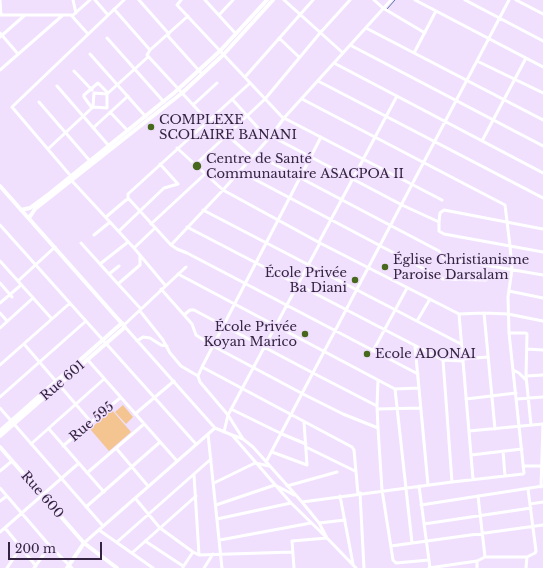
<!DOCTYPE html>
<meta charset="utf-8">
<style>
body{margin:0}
#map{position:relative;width:543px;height:568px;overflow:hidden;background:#f0e0fe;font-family:"Libre Baskerville",serif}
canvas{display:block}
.scale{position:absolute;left:8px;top:542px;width:94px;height:18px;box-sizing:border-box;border:2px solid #352441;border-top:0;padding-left:5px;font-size:12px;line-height:14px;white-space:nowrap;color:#352441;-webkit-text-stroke:3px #f0e0fe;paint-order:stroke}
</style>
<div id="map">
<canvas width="543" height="568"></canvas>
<div class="scale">200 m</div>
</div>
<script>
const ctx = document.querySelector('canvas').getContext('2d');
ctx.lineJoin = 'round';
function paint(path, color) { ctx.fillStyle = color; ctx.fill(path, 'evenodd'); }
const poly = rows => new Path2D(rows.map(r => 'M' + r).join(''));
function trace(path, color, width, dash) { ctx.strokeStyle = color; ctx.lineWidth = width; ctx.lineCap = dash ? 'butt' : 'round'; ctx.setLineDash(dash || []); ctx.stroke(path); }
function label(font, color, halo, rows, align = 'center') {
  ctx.font = font + ' "Libre Baskerville",serif'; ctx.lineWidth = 3; ctx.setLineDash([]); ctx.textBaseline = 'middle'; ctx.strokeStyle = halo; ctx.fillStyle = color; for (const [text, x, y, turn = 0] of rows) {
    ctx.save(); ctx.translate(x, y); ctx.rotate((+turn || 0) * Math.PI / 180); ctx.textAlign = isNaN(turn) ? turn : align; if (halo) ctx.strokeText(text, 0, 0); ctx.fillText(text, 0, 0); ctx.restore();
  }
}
const green = poly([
 [123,405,133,417,126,424,115,412],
 [112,410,131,432,109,451,90,429]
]);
const stream = poly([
 [387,9,395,0]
]);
const street = poly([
 [0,0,1,15],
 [73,0,76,13],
 [95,0,108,15],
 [139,0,169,34],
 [181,0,177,5,284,119],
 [205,0,236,34],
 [284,0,343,53],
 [374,0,383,8,425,33],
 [391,0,284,118,271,136,223,190,171,245,177,249,187,253,418,374],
 [415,0,543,67],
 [465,0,543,41],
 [516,0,543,14],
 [114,9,150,50],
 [0,15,71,15,88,34],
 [219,15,233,0],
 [72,16,90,0],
 [188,16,150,50,147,55,207,120],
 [366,28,543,120],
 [0,33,18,54],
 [167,35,202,74],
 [0,37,25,15],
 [107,38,164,102],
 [279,38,299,57],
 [350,45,543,146],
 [414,53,436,11],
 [90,54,146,117],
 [477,61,543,93],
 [334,63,543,173],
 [0,70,63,15],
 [74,71,92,90],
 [245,77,313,0],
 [318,81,543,198],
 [57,86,109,146],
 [107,94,94,93,93,107,107,108,107,94,148,57],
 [232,99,268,139],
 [265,99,320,33,350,0],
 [39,102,90,161],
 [193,105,217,83],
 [92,108,84,97,84,95,98,83,108,93],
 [110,112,128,131],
 [210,118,227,135,252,157],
 [284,118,442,200],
 [93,128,128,96],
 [271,136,402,205,439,222],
 [482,141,526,58],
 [177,148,223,190,320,243,459,314,484,313,508,314,543,321],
 [48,149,93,107],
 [255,154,439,251,444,258,543,275],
 [195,165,265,99],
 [239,171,443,279,486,280,487,277,485,264],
 [69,174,12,107,124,0],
 [72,181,134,248,165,285],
 [128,199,128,194,250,83],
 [203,210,461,344],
 [106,217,126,200,129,199,171,245],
 [151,224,205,174],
 [0,225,196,444],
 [187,227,443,360,463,361],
 [543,229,444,210,440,213,439,222,439,231,444,234,543,252],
 [119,231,164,188,178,184,160,164],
 [94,235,110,222],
 [319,242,397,96],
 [81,243,118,284],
 [134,248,155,228],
 [140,255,140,265,118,284,141,309],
 [0,261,52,319],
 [100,264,128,242],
 [109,274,119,266],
 [178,274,395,389,419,388],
 [18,281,55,247],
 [0,283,12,297],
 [161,289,192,324,196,335,213,346,303,394,343,414,378,428,382,490,393,560,396,563,429,560],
 [509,291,543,298],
 [0,303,21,285],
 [140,311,163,340,170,353,181,366,198,376],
 [0,313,7,321],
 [484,313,495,429],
 [459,314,473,479],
 [184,315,190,310,194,310,313,373,377,406],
 [417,321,430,299],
 [124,325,186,267],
 [125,327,215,428,232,435,291,503,327,538,356,568],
 [0,328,33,298],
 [509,333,526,333,527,334,526,376,531,425],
 [137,341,143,337,150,338,161,345,167,346],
 [24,344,91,422],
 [415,346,428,485],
 [527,349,543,350],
 [373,351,407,288],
 [87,359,177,461],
 [463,359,488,357],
 [443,360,452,482],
 [0,365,70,303],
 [202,367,352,447,354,450,358,494],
 [513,370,519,373,526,380],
 [526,376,543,375],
 [378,381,377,406,378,428],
 [395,389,412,543],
 [0,397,86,321],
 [466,399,516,393],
 [517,399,543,397],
 [0,408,103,526],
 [231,409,282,434,306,444],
 [378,409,421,408],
 [135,414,174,381],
 [49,429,104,492],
 [469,431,543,424],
 [224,432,228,415,320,243],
 [208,434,222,568],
 [232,435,243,439,253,447,302,502,319,523,327,538,292,541,294,568],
 [243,439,228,415,200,382,198,376,202,367,321,137],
 [31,444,104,379],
 [63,446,120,398],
 [306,447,355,471],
 [116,448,148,486],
 [503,451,505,476],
 [272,452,307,465,304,422],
 [471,455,522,449],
 [266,462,509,0],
 [523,466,542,466],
 [0,471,12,461],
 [87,473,144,424],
 [194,475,199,555],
 [214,483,255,463,269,466],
 [287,486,337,472],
 [419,486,430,568],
 [541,487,543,424],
 [0,488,50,546,72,568],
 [360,493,364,568],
 [340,496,353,564],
 [478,496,485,557],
 [135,498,160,528,193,552,199,555,293,552],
 [0,501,7,496],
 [302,502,452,482,523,474,524,473,509,333,508,297,512,269,510,246,505,205,302,99],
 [530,504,543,502],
 [216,505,275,485,294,495],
 [421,505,543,486],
 [86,507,160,442],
 [217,519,291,503],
 [319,523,345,520],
 [424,524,531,508],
 [5,528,36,566],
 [99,530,153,568],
 [0,532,79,463],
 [220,540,311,523],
 [145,541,183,566],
 [117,542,211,459],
 [84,543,215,428],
 [391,546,543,525],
 [132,553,196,496],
 [183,567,193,552],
 [7,568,21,547],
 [34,568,50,546],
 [204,568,213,554],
 [429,568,477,561,485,557,527,557,535,553,536,551,528,489],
 [477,568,477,561],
 [526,568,527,557]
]);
const secondary = poly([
 [0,186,125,327,0,436],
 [21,210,30,208,49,194,174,93,220,51,267,0],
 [29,218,35,209,182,93,223,55,273,0],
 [0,431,122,323],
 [0,447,84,543,117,568],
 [67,568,84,543]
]);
const markers = [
 [151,127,4,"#48681d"],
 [197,166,5,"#48681d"],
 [385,267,4,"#48681d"],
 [355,280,4,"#48681d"],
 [305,334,4,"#48681d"],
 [367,354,4,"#48681d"]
];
const poiNames = [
 ["COMPLEXE",159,120],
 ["SCOLAIRE BANANI",159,135],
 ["Centre de Santé",206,159],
 ["Communautaire ASACPOA II",206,174],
 ["Église Christianisme",393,260],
 ["Paroise Darsalam",393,275],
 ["École Privée",347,273,"right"],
 ["Ba Diani",347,288,"right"],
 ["École Privée",297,327,"right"],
 ["Koyan Marico",297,342,"right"],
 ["Ecole ADONAI",375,354]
];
const streetNames = [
 ["Rue 601",63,381,-41],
 ["Rue 595",92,422,-40],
 ["Rue 600",42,495,49]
];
paint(green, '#f4c590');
trace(stream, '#5877a5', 1);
trace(street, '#fff', 3);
trace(secondary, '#fff', 4);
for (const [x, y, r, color] of markers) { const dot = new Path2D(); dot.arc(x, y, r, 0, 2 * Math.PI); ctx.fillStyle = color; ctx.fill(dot); trace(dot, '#f0e0fe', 1.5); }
label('13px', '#352441', '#f0e0fe', poiNames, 'left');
label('13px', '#352441', '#f0e0fe', streetNames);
</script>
